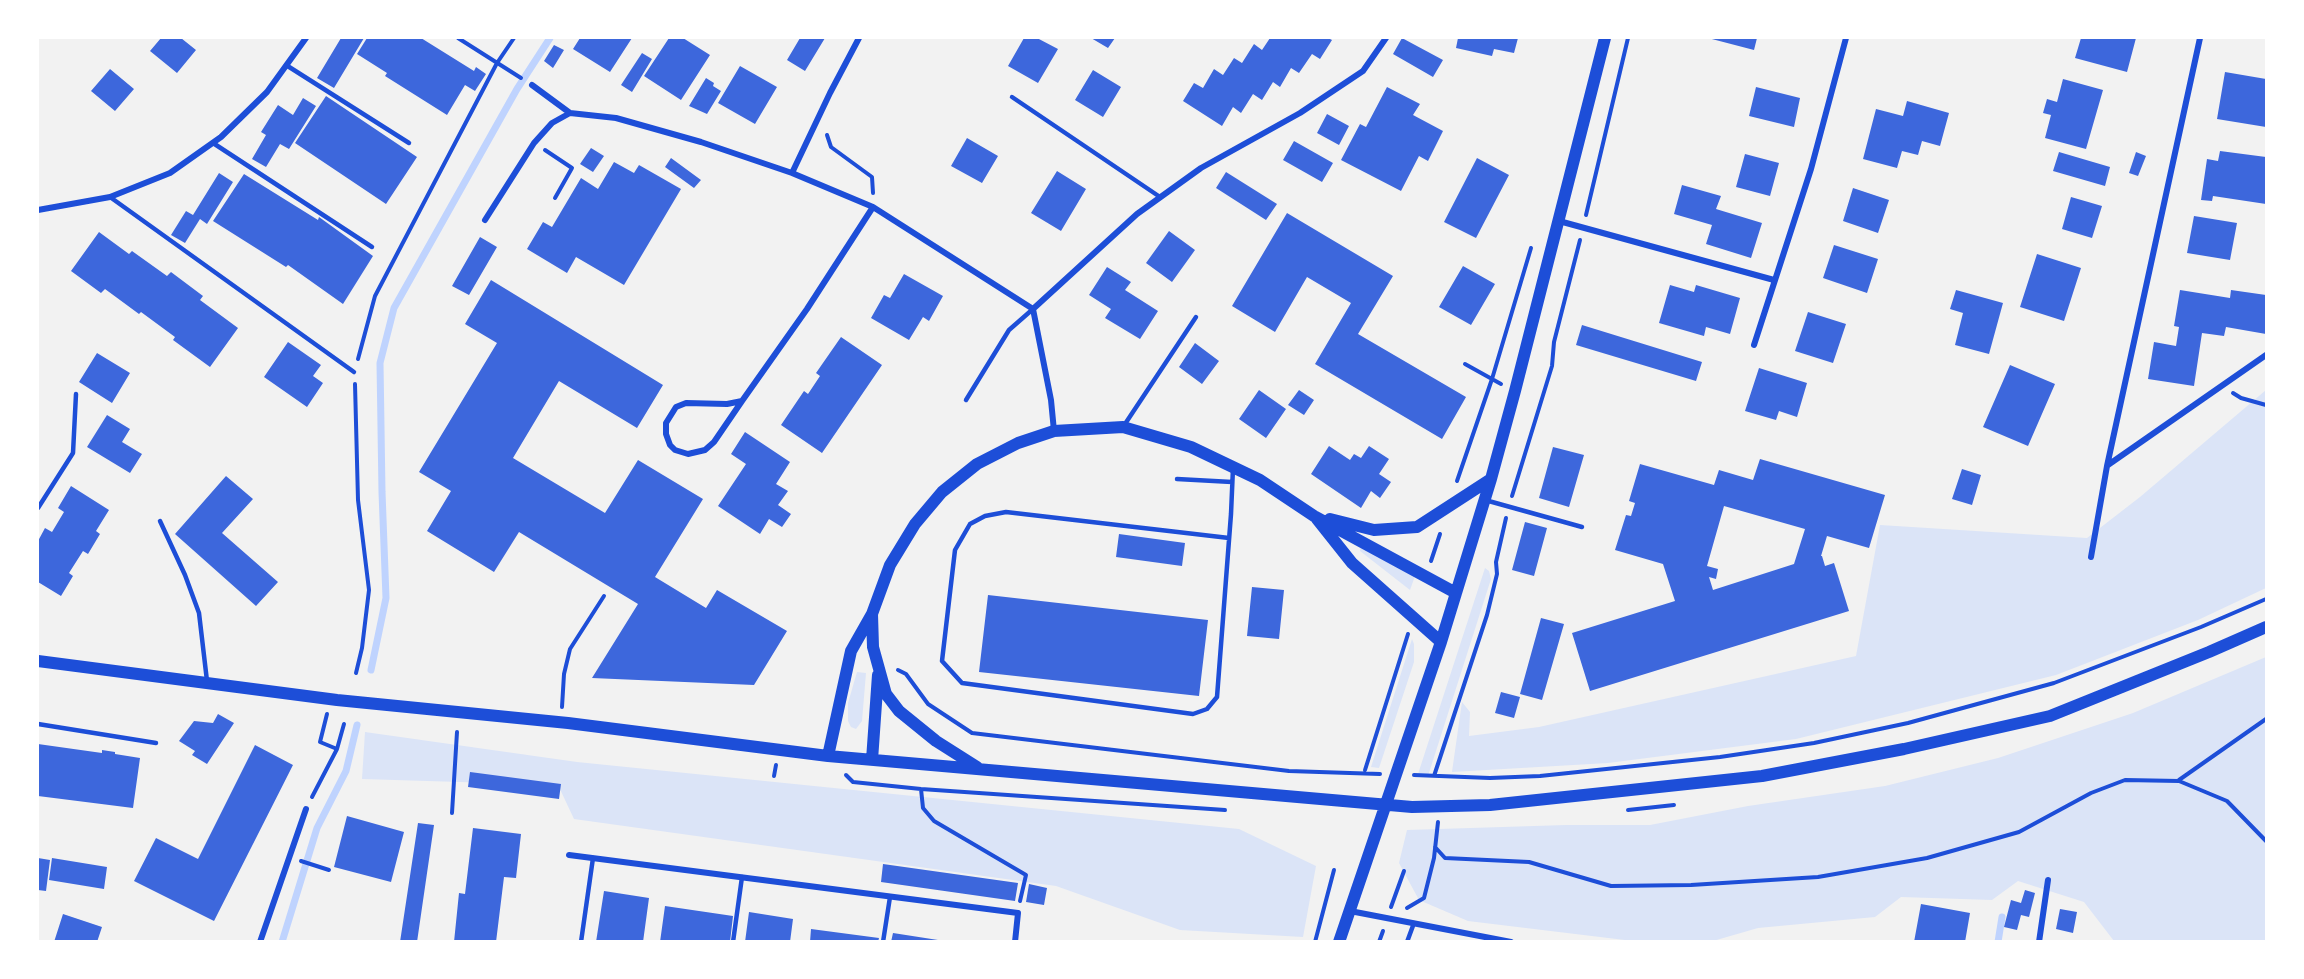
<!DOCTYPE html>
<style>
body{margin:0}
#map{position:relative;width:2304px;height:979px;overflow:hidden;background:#f2f2f2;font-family:"Sofia Sans Condensed",sans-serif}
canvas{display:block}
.frame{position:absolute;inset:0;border:39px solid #fff;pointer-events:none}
</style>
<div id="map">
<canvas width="2304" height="979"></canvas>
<div class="frame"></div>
</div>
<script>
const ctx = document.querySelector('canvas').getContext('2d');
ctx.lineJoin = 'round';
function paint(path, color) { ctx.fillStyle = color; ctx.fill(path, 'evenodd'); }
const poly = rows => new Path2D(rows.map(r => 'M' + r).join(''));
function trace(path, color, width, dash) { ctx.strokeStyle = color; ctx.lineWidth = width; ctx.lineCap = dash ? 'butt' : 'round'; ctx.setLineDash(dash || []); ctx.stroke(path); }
const green = poly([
 [2266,390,2266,588,2198,620,2056,675,1796,739,1608,763,1452,772,1462,702,1470,712,1469,736,1539,727,1856,656,1880,525,2087,538,2140,497],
 [1361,544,1415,576,1410,590,1360,551],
 [1485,568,1489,571,1491,579,1428,776,1418,774],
 [1412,639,1414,644,1414,662,1379,768,1371,767],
 [2266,657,2266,941,2114,941,2084,902,2018,881,1992,900,1901,897,1875,917,1758,928,1713,941,1633,941,1468,921,1419,900,1399,863,1407,830,1566,825,1650,825,1748,806,1885,786,1998,758,2133,713],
 [857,672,866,673,862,721,856,729,851,727,848,721,848,703],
 [365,732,577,762,1239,829,1316,866,1303,937,1180,930,1056,886,574,819,558,785,362,779]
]);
const stream = poly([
 [371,670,386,598,382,492,380,363,394,308,517,89,550,38],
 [282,942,317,828,346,771,357,725],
 [1998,942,2002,917]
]);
const building = poly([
 [161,38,181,38,196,50,177,73,150,51],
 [341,38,364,38,334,88,317,78],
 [367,38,421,38,474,71,476,67,486,74,475,91,465,85,447,115,385,76,387,73,357,54],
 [580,38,632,38,610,72,573,49],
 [669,38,683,38,710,55,681,100,644,76],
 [800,38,825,38,805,71,787,60],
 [1024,38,1037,38,1058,49,1038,83,1008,66],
 [1091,38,1115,38,1108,48],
 [1270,38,1328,38,1332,40,1320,59,1312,54,1299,73,1291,68,1280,87,1273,82,1262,100,1253,94,1241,113,1233,107,1222,126,1183,101,1194,83,1203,88,1214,69,1223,75,1234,58,1242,63,1254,44,1262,50],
 [1402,38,1443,60,1433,77,1393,54],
 [1458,38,1518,38,1514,53,1494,49,1492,56,1456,48],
 [1708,38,1757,38,1754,50],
 [2081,38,2136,38,2127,72,2075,58],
 [554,45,564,50,553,68,544,61],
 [642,53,652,59,632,92,621,85],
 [740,66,777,87,755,124,718,103],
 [110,69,134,89,115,111,91,91],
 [1093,70,1121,87,1103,117,1075,100],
 [2225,72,2266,79,2266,127,2217,119],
 [706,78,714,83,713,86,721,91,707,114,689,106],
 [2063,79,2103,90,2086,149,2045,138,2051,115,2043,113,2047,99,2057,102],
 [1387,87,1420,104,1413,115,1443,131,1428,161,1419,156,1401,191,1341,160,1360,124,1366,127],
 [1756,87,1800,98,1794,127,1749,116],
 [326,96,417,157,386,204,295,143],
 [303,98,316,106,289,149,280,144,266,167,252,159,266,135,261,132,278,105,293,115],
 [1907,101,1949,113,1940,146,1922,141,1918,155,1902,151,1897,168,1863,159,1876,109,1903,116],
 [1327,114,1349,126,1339,145,1317,133],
 [967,138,998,156,982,183,951,166],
 [1294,141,1333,163,1322,182,1283,160],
 [591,148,604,156,593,172,580,164],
 [2220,151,2266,157,2266,204,2213,196,2212,201,2201,200,2207,159,2218,161],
 [2059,152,2110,167,2105,186,2053,171],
 [2136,152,2146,156,2138,176,2129,173],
 [1745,154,1779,163,1770,196,1736,187],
 [671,158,701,180,694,188,665,167],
 [1477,158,1509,175,1476,238,1444,222],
 [614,162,634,173,639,165,681,189,624,285,576,257,567,273,527,249,543,222,552,227,581,178,598,189],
 [1057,171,1086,189,1061,231,1031,213],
 [1226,172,1277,204,1266,220,1216,188],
 [219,173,233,182,207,224,200,219,185,243,171,235,186,211,193,215],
 [244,174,318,220,319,217,373,256,343,304,288,265,286,267,213,221],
 [1682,185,1721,196,1716,209,1762,223,1751,258,1706,244,1712,225,1674,214],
 [1853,188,1889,200,1878,233,1843,221],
 [2071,197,2102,206,2092,238,2062,229],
 [1287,213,1393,276,1358,334,1466,397,1442,439,1315,364,1351,303,1307,277,1275,332,1232,306],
 [2194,216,2237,223,2230,260,2187,253],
 [1169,231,1195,250,1172,282,1146,263],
 [99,232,129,254,132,251,167,276,171,272,203,296,200,300,238,328,210,367,173,340,175,337,141,312,139,314,105,289,101,293,71,271],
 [480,237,497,247,469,295,452,286],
 [1834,245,1878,259,1867,293,1823,278],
 [2037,254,2081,268,2064,321,2020,307],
 [1463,266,1495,284,1471,325,1439,307],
 [1107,267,1131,282,1125,290,1158,311,1140,339,1105,318,1111,309,1089,295],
 [904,274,943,296,929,321,923,317,909,340,871,318,884,295,890,298],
 [491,280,663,385,637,428,559,381,513,458,605,513,638,460,703,499,655,577,706,608,717,590,787,631,754,685,592,678,638,604,519,532,494,572,427,531,451,491,419,472,497,343,465,324],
 [1670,285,1694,292,1696,285,1740,298,1730,334,1706,327,1704,336,1659,323],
 [1956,290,2003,303,1989,354,1955,345,1963,313,1950,309],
 [2180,290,2230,298,2231,290,2266,295,2266,334,2226,327,2224,336,2202,333,2194,386,2148,379,2154,342,2176,346,2179,327,2174,326],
 [1808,312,1846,324,1833,363,1795,351],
 [1582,325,1702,362,1696,381,1576,345],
 [841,337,882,365,822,453,781,425,804,391,808,394,820,376,816,373],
 [288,342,321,365,313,376,323,383,307,407,264,377],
 [1195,343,1219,361,1202,384,1179,367],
 [97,353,130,373,112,403,79,382],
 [2010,365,2055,384,2028,446,1983,427],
 [1759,368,1807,383,1797,417,1779,411,1776,420,1745,411],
 [1259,390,1286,409,1266,438,1239,419],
 [1299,390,1314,400,1304,415,1288,405],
 [107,415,130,429,122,442,142,454,130,473,87,447],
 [745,432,790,462,776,484,788,491,778,505,791,514,782,527,769,519,760,534,718,506,746,464,731,454],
 [1329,446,1350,460,1354,454,1361,458,1369,446,1389,459,1379,474,1391,482,1380,498,1371,491,1361,508,1311,474],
 [1553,447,1584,455,1569,507,1539,498],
 [1760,459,1885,495,1869,548,1827,536,1821,556,1822,556,1825,566,1834,563,1849,611,1590,691,1572,633,1675,601,1663,564,1615,550,1626,515,1631,516,1635,503,1629,501,1640,464,1714,485,1719,470,1753,480],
 [1724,506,1805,529,1794,564,1713,590,1709,577,1716,579,1718,569,1707,566],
 [1962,469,1981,475,1972,505,1952,499],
 [226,476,253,499,222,533,278,582,256,606,175,534],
 [71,486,109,510,96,531,100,534,88,554,83,551,69,573,73,576,61,596,38,582,38,541,45,528,52,532,64,512,58,508],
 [1525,522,1547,528,1534,576,1512,570],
 [1119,534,1185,543,1182,566,1116,557],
 [1252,587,1284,590,1279,639,1247,636],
 [988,595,1208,620,1199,696,979,672],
 [1541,618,1564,624,1542,700,1520,694],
 [1501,692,1520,697,1514,718,1495,713],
 [218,714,234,723,207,764,192,755,195,751,179,741,194,721,213,723],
 [38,744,102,753,102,750,115,752,115,754,140,758,133,808,38,796],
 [255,745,293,765,214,921,134,881,156,838,198,859],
 [470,772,561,784,559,799,468,787],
 [347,816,404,832,391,882,334,867],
 [418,823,434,825,417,942,400,942],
 [473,828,521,834,516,878,504,877,496,942,454,942,459,893,465,894],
 [38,858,50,860,46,891,38,890],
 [52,858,107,867,104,889,49,880],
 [883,864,1018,883,1015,901,881,882],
 [1029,884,1047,888,1044,905,1026,902],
 [2025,890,2035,893,2029,917,2021,915,2017,930,2004,927,2011,900,2021,903],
 [604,891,649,898,643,942,596,942],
 [1921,904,1970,913,1965,942,1914,942],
 [665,906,733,916,730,942,660,942],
 [2060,909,2077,912,2073,933,2056,929],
 [749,912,793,919,790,942,745,942],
 [63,914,102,927,97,942,54,942],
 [811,929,879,938,878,942,810,942],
 [893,933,938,940,938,942,891,942]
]);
const path = poly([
 [458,38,521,78],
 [827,135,831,147,872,177,873,193],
 [545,150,572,168,555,198],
 [1586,215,1628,38],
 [358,359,375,296,497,63,514,38],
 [1465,364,1501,384],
 [355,384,358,500,369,590,362,648,356,673],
 [2233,393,2241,398,2266,405],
 [1457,481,1492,379,1531,248],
 [1512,496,1552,366,1554,342,1580,240],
 [1431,561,1440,534],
 [898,670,906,674,928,704,972,733,1289,771,1380,774],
 [562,707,564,674,570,649,604,596],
 [327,714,320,742,337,749],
 [1365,770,1408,634],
 [846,775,853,782,921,789,1225,810],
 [1414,775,1490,778,1540,776,1720,757,1814,743,1908,723,2054,683,2201,627,2266,599],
 [774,776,776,765],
 [1434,776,1487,615,1497,574,1496,562,1506,518],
 [2179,780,2266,719],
 [921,789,923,808,934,821,1026,875,1020,901],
 [312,797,337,749,344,724],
 [1628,810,1674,805],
 [452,813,457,732],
 [1435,847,1445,858,1529,862,1611,886,1691,885,1818,877,1927,858,2019,832,2091,793,2125,780,2179,781,2227,801,2266,841],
 [301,861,329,870],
 [1391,907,1404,871],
 [1407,908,1424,898,1434,858,1438,822],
 [1315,942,1334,870],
 [1379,942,1383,931]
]);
const service = poly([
 [286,65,409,143],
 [1012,97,1160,197],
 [213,143,372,247],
 [110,197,354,372],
 [966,400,1009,330,1033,309],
 [1123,427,1196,317],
 [1177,479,1232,482],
 [1485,500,1582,527],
 [38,508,73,453,76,394],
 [160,521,185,575,199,613,207,681],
 [1229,538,1006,512,985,516,970,524,955,550,942,661,962,683,1193,714,1207,709,1217,697,1231,514,1233,468],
 [38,724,156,743],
 [581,942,593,858],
 [733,942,742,877],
 [883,942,890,897],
 [1407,942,1414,923]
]);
const minor = poly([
 [532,85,570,113],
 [792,173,830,93,859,38],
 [38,210,110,197,170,173,221,137,267,92,306,38],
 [485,220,534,143,552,123,570,113,616,118,701,142,792,173,873,207,1033,309,1051,400,1054,431],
 [1559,221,1774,280],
 [1033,309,1137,214,1201,168,1300,113,1363,71,1386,38],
 [1754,345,1811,169,1846,38],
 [742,401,714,442,705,450,688,454,675,450,670,445,666,434,666,423,676,407,686,403,727,404,742,401,807,309,873,207],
 [2108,465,2266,355],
 [2091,557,2107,466,2200,38],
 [569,855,1018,913,1015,942],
 [1350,911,1511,942],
 [260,942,306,809],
 [2039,942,2048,880]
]);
const secondary = poly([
 [1317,519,1352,563,1441,642],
 [1330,519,1374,530,1417,527,1491,479],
 [872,614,873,647,886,694,899,711,936,741,977,767],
 [38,661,337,700,568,723,828,756,1412,807,1490,805,1762,776,1904,749,2050,716,2209,652,2266,627],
 [828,756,851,651,872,614,890,565,915,524,942,492,977,464,1018,443,1054,431,1123,427,1191,447,1260,480,1314,516,1456,593],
 [872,760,878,675],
 [1339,942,1441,642,1491,479,1515,391,1605,38]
]);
paint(green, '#dbe4f7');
trace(stream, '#bfd3fe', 7);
paint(building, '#3d67dc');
trace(path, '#1d4ed8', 4);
trace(service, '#1d4ed8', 4.5);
trace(minor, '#1d4ed8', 6);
trace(secondary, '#1d4ed8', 12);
</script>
